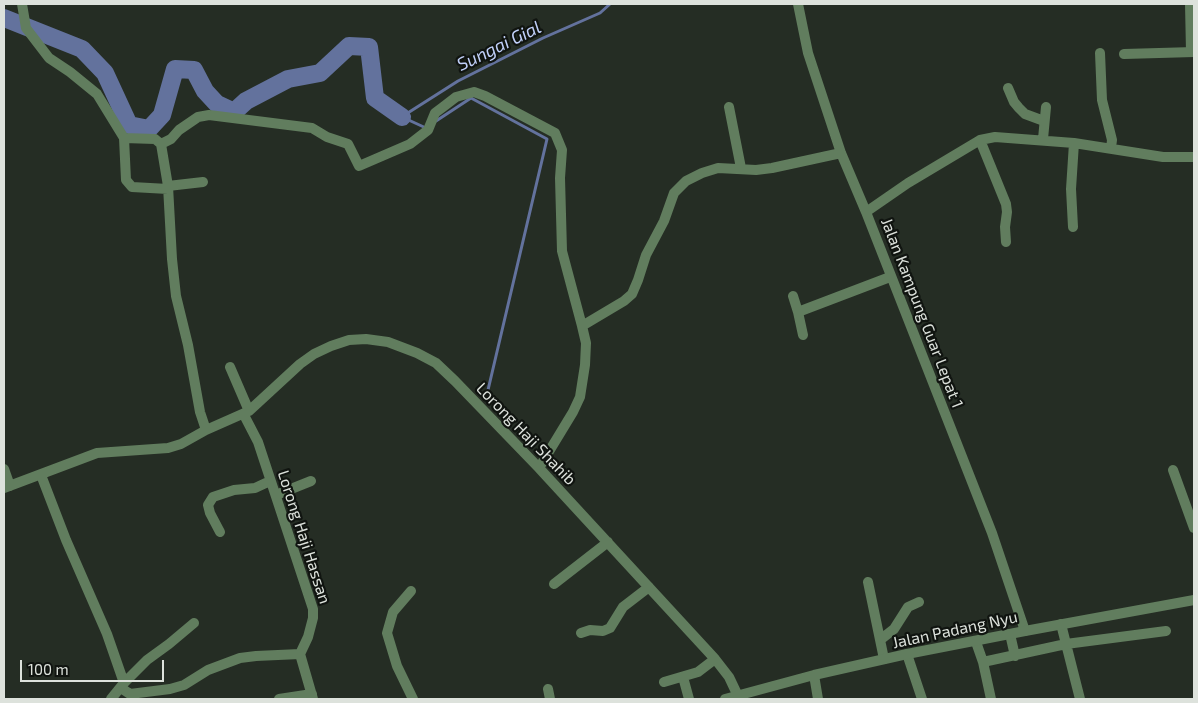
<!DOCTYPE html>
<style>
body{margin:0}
#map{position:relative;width:1198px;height:703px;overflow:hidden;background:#252d24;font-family:"Exo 2",sans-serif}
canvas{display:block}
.frame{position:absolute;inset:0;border:5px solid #dde2dc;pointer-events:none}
.scale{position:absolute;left:20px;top:660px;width:144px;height:22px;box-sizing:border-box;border:2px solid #dde2dc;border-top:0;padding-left:6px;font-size:15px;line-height:18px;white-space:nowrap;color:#dde2dc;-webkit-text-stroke:4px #101410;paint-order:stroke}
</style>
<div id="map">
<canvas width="1198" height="703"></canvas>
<div class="frame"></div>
<div class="scale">100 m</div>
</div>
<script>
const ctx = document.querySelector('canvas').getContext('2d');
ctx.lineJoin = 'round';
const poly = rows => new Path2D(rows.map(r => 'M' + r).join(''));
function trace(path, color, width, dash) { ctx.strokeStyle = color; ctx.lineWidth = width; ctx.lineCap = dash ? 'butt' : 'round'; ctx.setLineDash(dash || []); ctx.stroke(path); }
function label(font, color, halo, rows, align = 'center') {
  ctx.font = font + ' "Exo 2",sans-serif'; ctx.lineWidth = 4.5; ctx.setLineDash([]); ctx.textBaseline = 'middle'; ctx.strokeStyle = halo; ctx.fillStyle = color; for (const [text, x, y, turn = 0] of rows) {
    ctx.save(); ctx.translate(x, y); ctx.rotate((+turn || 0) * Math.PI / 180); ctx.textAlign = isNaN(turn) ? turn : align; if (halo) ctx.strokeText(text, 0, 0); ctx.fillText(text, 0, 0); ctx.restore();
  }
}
const stream = poly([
 [403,116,458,81,543,38,600,13,610,4],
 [402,117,426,128],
 [436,121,471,98,547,139,488,390]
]);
const river = poly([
 [4,18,82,49,105,73,129,125,149,129,162,115,175,69,194,70,205,91,217,104,234,112,246,101,288,79,320,73,349,46,369,47,375,98,402,117]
]);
const minor = poly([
 [22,4,26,28,49,58,70,72,97,94,124,138,155,139,161,144,168,186,172,259,176,296,188,345,200,412,206,430],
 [798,4,808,53,841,153,866,212,992,533,1025,631],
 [1190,4,1191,52],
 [1100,53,1102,100,1112,140,1111,148],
 [1124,54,1194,52],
 [1008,88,1014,102,1019,108,1025,114,1044,121],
 [729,107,741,168],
 [124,138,126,180,132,187,168,189],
 [1043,139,1046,107],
 [980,140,1006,204,1007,212,1005,227,1006,242],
 [161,144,171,139,179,130,198,117,209,115,312,128,327,137,348,144,359,166,410,144,428,130,435,113,443,107,456,97,474,92,485,96,555,133,562,150,560,178,562,251,582,326,586,343,585,365,580,397,573,412,539,468],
 [168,186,203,182],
 [866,212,908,183,980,140,995,137,1074,143,1163,157,1194,157],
 [1073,227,1071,189,1074,143],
 [793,296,798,312,890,277],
 [798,312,803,335],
 [582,326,624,301,632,294,638,280,646,255,664,221,674,193,686,181,702,173,718,168,756,170,772,168,841,153],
 [230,367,249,411],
 [244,415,258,442,313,609,313,618,308,637,300,654,313,699],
 [4,469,10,486],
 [1173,470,1194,528],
 [41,475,66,540,107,634,124,683,111,699],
 [4,488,97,453,168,448,181,444,206,430,249,411,300,364,314,354,331,346,349,340,366,339,388,342,417,353,436,363,455,381,539,468,715,659,729,677,738,696],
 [276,495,311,481],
 [220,532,210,513,208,505,213,497,234,490,255,488,270,481],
 [868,582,884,659],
 [554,584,608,542],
 [411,591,393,612,387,633,397,666,413,699],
 [1061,624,1080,699],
 [581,633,590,630,603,631,610,628,623,607,649,587],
 [1010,634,1015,656],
 [880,640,894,629,908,607,919,602],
 [976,642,983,662,991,699],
 [907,654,922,699],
 [983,662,1066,644,1166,631],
 [683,677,689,699],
 [664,682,698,672,715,659],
 [124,683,147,660,169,644,194,623],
 [121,688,130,694,170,689,184,685,208,670,240,658,256,656,300,654],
 [548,689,550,699],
 [279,699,312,694]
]);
const tertiary = poly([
 [814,675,818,699],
 [725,699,814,675,907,654,1025,631,1194,600]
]);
const streetNames = [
 ["Jalan Kampung Guar Lepat 1",922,313,69],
 ["Lorong Haji Shahib",526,434,46],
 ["Lorong Haji Hassan",304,537,72],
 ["Jalan Padang Nyu",955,630,-12]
];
const waterNames = [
 ["Sungai Gial",499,46,-26]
];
trace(stream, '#63729d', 3);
trace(river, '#63729d', 18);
trace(minor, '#617d5e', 10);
trace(tertiary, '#617d5e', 10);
label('16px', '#dde2dc', '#101410', streetNames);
label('italic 18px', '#c1d0f9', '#101410', waterNames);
</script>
